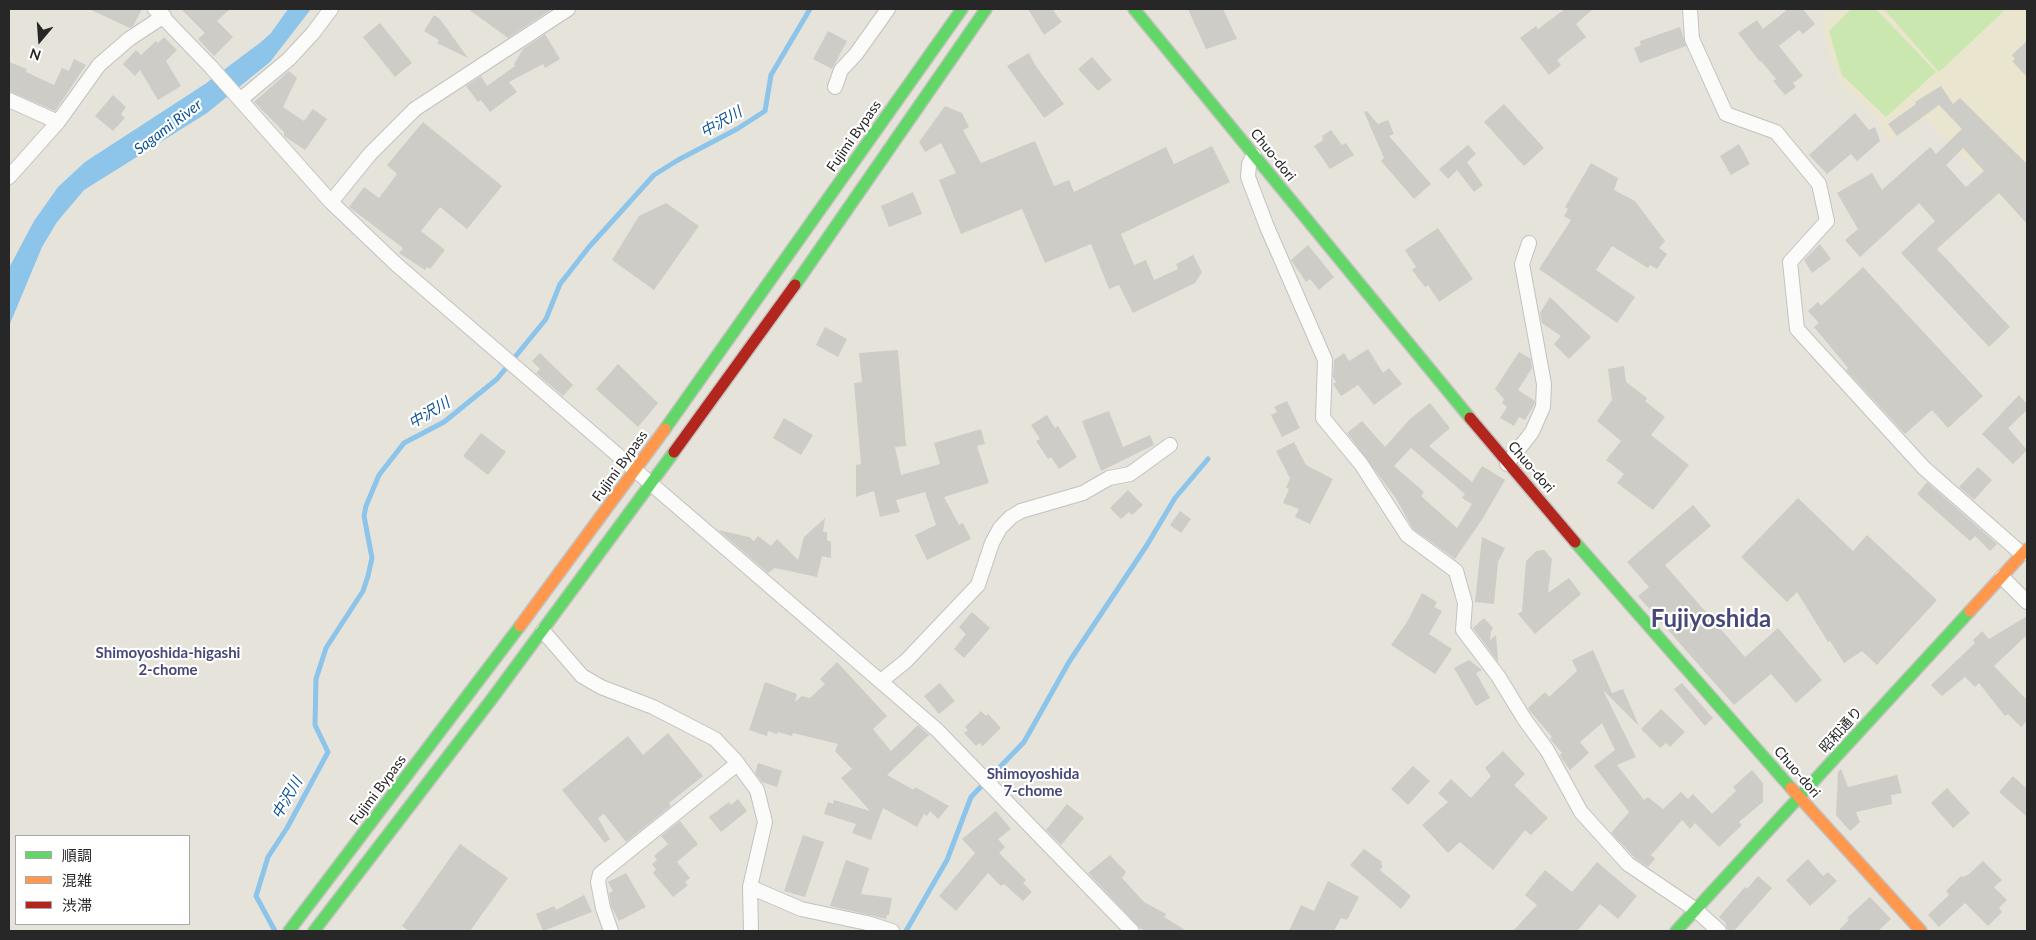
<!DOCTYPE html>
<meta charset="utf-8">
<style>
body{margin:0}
#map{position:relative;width:2036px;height:940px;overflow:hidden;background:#e6e3db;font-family:Lato,"Noto Sans JP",sans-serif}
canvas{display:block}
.frame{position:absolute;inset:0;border:10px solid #272727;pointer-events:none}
.legend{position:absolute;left:15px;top:835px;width:175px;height:90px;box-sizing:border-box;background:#fff;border:1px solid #a9a9a9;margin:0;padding:6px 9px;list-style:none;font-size:15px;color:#272727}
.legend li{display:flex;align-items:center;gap:10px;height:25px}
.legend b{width:25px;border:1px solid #a9a9a9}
.north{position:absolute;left:15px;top:15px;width:50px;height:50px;-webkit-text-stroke:4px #fff;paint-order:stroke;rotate:198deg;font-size:14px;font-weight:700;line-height:20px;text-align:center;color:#272727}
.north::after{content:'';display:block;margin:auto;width:18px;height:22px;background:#272727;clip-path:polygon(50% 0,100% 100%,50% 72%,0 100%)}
</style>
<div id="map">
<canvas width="2036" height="940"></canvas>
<div class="frame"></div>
<ul class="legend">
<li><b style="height:6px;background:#63d668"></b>順調</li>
<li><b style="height:6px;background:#ff974d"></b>混雑</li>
<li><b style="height:6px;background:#b3261e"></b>渋滞</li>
</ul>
<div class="north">N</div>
</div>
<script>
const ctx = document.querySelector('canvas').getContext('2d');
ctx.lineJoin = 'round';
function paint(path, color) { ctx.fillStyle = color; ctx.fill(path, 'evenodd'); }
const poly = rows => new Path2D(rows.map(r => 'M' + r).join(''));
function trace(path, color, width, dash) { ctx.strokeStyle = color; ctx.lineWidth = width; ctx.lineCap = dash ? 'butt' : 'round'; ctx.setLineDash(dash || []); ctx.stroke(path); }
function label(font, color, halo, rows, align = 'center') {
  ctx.font = font + ' Lato,"Noto Sans JP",sans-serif'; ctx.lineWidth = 4.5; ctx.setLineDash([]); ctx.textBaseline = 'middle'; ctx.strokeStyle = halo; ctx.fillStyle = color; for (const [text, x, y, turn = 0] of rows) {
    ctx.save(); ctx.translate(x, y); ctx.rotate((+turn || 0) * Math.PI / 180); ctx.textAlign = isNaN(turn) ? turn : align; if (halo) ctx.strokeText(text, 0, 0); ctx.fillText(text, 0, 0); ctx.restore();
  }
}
const education = poly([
 [1822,9,2027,9,2027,225,1926,118,1889,141,1878,119,1838,81,1824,38]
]);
const pitch = poly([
 [1851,9,1876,9,1936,72,1886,117,1842,75,1829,31],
 [1884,9,2006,9,1939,72]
]);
const water = poly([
 [288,9,311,9,270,62,207,113,84,190,57,222,42,247,9,326,9,268,34,221,58,187,85,162,205,84,261,42,271,33]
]);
const stream = poly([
 [275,931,256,896,268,857,287,828,328,752,315,725,316,679,326,648,363,591,368,576,372,558,364,516,366,506,379,475,404,443,444,422,497,379,546,319,560,284,589,247,654,175,678,160,737,129,765,111,771,75,810,9],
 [906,931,947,860,971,797,1024,742,1069,662,1147,545,1175,498,1208,459]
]);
const building = poly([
 [89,9,142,9,133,26,130,28],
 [181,9,230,9,217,21,233,37,214,56,198,39,205,33],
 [468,9,552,9,508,38],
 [1028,9,1052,9,1062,22,1044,35],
 [1188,9,1223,9,1237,39,1206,49],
 [1565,9,1593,9,1576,24,1586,37,1557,60,1561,65,1549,75,1520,38,1536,26,1538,29],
 [1788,9,1803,9,1815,24,1803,34,1799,30,1779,46,1803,76,1793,83,1796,87,1785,95,1773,81,1776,79,1761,61,1760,62,1738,33,1757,20,1763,29],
 [434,15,440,19,468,58,437,43,439,40,424,31],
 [380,23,412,63,395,77,363,37],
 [1680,27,1686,46,1640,63,1634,48,1641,45,1640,41],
 [828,31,847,41,832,69,813,59],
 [545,34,560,59,545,68,543,64,509,82,517,92,490,112,481,100,478,102,466,86,481,76,487,86,515,66,514,64,523,49],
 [164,37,177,50,166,61,181,86,158,100,140,70,135,76,123,64,136,50,141,55,156,41,158,43],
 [2027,41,2027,77,2012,61,2015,59,2012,55],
 [1029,53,1035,65,1064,104,1044,118,1007,66],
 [1092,57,1112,80,1098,91,1078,69],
 [74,59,86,65,55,111,9,91,9,62,27,69,26,72,54,85,62,68,69,71],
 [289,71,297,78,283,107,304,121,313,109,327,119,305,150,284,136,284,132,254,102],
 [1941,86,1953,104,1960,98,2027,164,2027,224,1999,193,1937,249,2010,327,1989,347,1901,253,1935,221,1919,203,1860,257,1845,240,1858,229,1837,193,1872,173,1882,190,1930,147,1936,154,1962,129,1939,105,1897,136,1888,124,1916,104,1915,102],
 [1963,148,1984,171,1966,187,1946,165],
 [113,95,126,107,121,114,125,118,113,131,95,116],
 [1504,104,1544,148,1524,166,1484,122],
 [945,106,962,113,969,127,963,130,981,163,1035,141,1054,186,1069,180,1074,192,1166,147,1174,164,1212,146,1230,182,1121,234,1134,265,1146,260,1154,280,1178,269,1176,264,1193,255,1202,272,1195,283,1133,313,1119,285,1109,289,1091,244,1045,263,1022,209,961,234,939,180,956,173,941,143,925,152,919,142],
 [1367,111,1378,124,1388,120,1394,134,1389,136,1431,184,1414,199,1381,161,1384,158,1364,112],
 [1855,113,1869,130,1875,127,1880,141,1857,161,1851,154,1827,174,1809,155],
 [423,122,502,186,467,229,440,207,421,231,445,250,430,269,427,267,425,270,399,253,403,248,349,207,364,187,379,198,397,174,387,165],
 [1331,130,1342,145,1346,143,1354,155,1330,169,1314,146,1323,140,1322,136],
 [1739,144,1750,164,1731,175,1720,156],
 [1468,145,1476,154,1467,162,1483,185,1474,192,1457,170,1448,179,1439,169],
 [1591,163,1618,178,1614,190,1635,201,1665,241,1659,248,1667,254,1657,269,1650,265,1648,268,1612,246,1596,270,1635,297,1617,323,1539,269,1571,220,1564,216,1568,209,1565,207],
 [913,192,922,214,889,227,881,206],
 [666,203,699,226,654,290,612,260,639,216],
 [1438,228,1473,279,1439,302,1428,285,1425,287,1412,270,1416,267,1405,250],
 [1820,244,1831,259,1812,273,1804,260],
 [1308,245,1334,277,1319,290,1310,279,1306,282,1291,260],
 [1863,267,1983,396,1948,428,1932,410,1905,434,1846,370,1848,368,1814,327,1819,323,1808,311,1818,302,1821,306],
 [1550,297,1591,337,1569,359,1554,344,1561,336,1542,323,1540,313],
 [825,327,847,339,838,357,816,345],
 [1368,349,1383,373,1389,368,1402,384,1374,405,1358,385,1341,396,1333,384,1336,382,1333,377,1334,360,1344,353,1349,361],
 [898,350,906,446,895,447,901,475,940,464,934,443,981,429,985,444,977,446,989,483,944,497,959,525,963,523,971,539,927,560,915,535,936,525,925,492,896,500,900,512,880,517,874,491,856,497,856,465,861,464,854,383,862,382,859,353],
 [1519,352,1531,359,1532,368,1518,390,1535,401,1534,405,1525,420,1519,417,1514,426,1500,418,1507,407,1502,403,1504,399,1495,389],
 [540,353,573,385,563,396,536,373,540,369,532,361],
 [618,364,658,403,638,427,596,389],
 [1624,366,1626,382,1647,398,1645,401,1665,417,1651,435,1689,465,1653,510,1617,483,1624,474,1606,460,1621,441,1597,421,1612,400,1608,369],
 [2019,395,2027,404,2027,410,2008,428,2027,450,2013,464,1982,434],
 [1287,401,1300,428,1282,437,1271,415,1277,412,1274,407],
 [1430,403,1450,428,1429,446,1472,482,1482,466,1505,480,1483,518,1455,559,1413,529,1395,497,1347,433,1362,421,1385,447,1410,419],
 [1411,448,1465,494,1462,498,1472,504,1457,528,1421,496,1424,492,1394,466],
 [1109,411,1123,447,1150,435,1154,445,1101,471,1082,421],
 [1047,415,1055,428,1058,426,1077,457,1059,469,1051,457,1048,459,1036,441,1040,439,1031,425],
 [784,418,813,435,801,455,773,438],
 [481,433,506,452,488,475,463,456],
 [1294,442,1306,465,1333,479,1310,524,1295,517,1299,509,1283,503,1289,489,1286,488,1290,478,1276,451],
 [1978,467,1992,480,1974,500,1959,487],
 [1927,482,1997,544,1990,551,1975,536,1970,541,1917,494],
 [1128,490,1143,505,1132,515,1129,512,1121,519,1110,508],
 [1798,498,1853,551,1867,535,1937,600,1877,665,1862,651,1844,663,1830,641,1828,642,1797,592,1787,602,1741,557],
 [1693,505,1711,526,1665,565,1745,657,1778,628,1822,680,1796,703,1771,674,1734,705,1638,596,1649,587,1627,562],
 [1180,511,1191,519,1181,533,1170,525],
 [825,518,823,532,827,532,827,540,831,542,831,558,822,556,817,577,775,568,768,573,718,530,749,537,754,541,758,536,771,546,777,539,798,560,804,537],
 [1482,537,1505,548,1498,562,1494,604,1475,602],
 [1544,550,1552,559,1548,593,1569,578,1581,594,1535,634,1518,614,1522,611,1526,561,1536,551],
 [1422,593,1437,602,1434,607,1442,611,1429,634,1452,649,1435,674,1391,645,1407,622],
 [972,612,990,628,964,658,954,649,966,634,959,627],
 [2027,616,2027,635,1994,666,2027,700,2027,721,2021,727,2008,714,2005,716,1979,683,1975,687,1965,677,1942,696,1931,685,1975,643,1973,640,1982,631,1989,639],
 [1484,618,1493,628,1491,631,1490,640,1496,635,1498,662,1473,628],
 [1593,650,1612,693,1623,689,1639,726,1603,690,1636,757,1617,765,1644,800,1648,797,1663,809,1681,792,1688,799,1693,794,1712,814,1736,791,1733,787,1752,770,1763,783,1763,802,1739,822,1742,825,1719,847,1695,823,1690,829,1682,820,1651,855,1655,859,1648,867,1636,859,1611,833,1629,812,1594,766,1615,750,1602,723,1580,742,1589,753,1570,770,1562,759,1560,755,1562,753,1550,739,1552,737,1530,711,1528,708,1545,692,1549,697,1577,671,1572,660],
 [1469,660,1482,670,1476,673,1490,698,1476,706,1454,668],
 [837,662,887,716,873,729,891,751,918,725,929,735,887,775,914,790,915,787,949,806,938,819,930,811,927,816,924,814,917,827,883,808,871,840,852,833,856,824,824,814,828,802,833,804,834,800,870,811,841,778,852,769,835,751,838,744,793,733,792,736,778,732,777,734,768,731,767,736,749,730,765,682,797,694,795,702,802,696,810,698,825,684,820,679],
 [940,683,955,701,939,714,924,696],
 [1682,683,1713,718,1705,726,1674,689],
 [1661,709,1685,732,1670,747,1666,743,1660,748,1641,729],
 [981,711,986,716,988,714,1001,728,983,746,979,743,976,746,964,733,968,730,965,727],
 [668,733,703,776,669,803,671,806,626,842,604,814,598,818,610,839,605,843,562,790,628,736,643,755],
 [1503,751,1525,774,1514,785,1548,818,1531,835,1525,830,1493,870,1460,842,1448,853,1422,825,1448,802,1438,793,1451,779,1471,798,1491,776,1485,768],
 [758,763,782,771,777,787,762,782,755,773],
 [1413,766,1430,781,1408,805,1391,789],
 [1841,769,1848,787,1897,775,1902,793,1891,795,1892,804,1856,812,1860,822,1850,831,1836,815,1838,772],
 [2013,776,2027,789,2027,817,1999,792],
 [1947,788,1970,813,1953,828,1931,803],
 [738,799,747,811,721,832,709,817,729,802,731,805],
 [1067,804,1084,818,1061,845,1046,830],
 [996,811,1011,829,998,839,1005,847,999,853,1026,880,1023,883,1032,892,1023,901,1004,884,1001,886,988,873,956,911,939,896,975,853,962,839],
 [680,821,698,844,677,862,690,878,685,882,688,885,673,897,653,873,656,869,652,864,657,860,654,856,668,844,661,836],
 [803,835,824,842,805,897,784,891],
 [460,844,508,878,470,931,409,931,402,926],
 [1364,849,1382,862,1381,864,1383,866,1380,870,1411,896,1401,909,1350,865],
 [1110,855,1126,872,1122,878,1144,902,1166,914,1164,917,1187,931,1146,931,1140,928,1088,873],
 [1808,859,1823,876,1828,872,1837,881,1810,906,1786,880],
 [846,860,869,868,861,894,892,898,889,915,887,915,886,919,830,906],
 [1983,861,2002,880,1994,887,2007,900,1999,908,2002,912,1988,926,1965,903,1939,927,1928,915,1949,895,1946,891,1961,876,1963,877,1969,874],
 [1597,862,1637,896,1618,919,1600,904,1577,931,1513,931,1537,905,1525,895,1545,870,1572,892],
 [626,873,646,907,619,921,611,906,609,893,613,891,608,882],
 [1758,876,1772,888,1734,931,1728,931,1725,922,1719,917,1745,887,1747,889],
 [1328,881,1359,897,1347,920,1341,918,1334,931,1289,931,1301,905,1314,911],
 [584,895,592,912,543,931,536,914,554,906,556,910],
 [1870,897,1891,919,1878,931,1838,931,1849,920,1847,918]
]);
const street = poly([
 [155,9,211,67,331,202,397,265,937,730,1132,931],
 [1690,9,1692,39,1726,114,1776,132,1819,184,1827,221,1790,262,1797,329,1924,468,2022,554],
 [835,87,841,70,856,54,888,9],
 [9,100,58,122],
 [240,100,289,59,313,33,331,9],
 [1254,155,1249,164,1248,177,1267,227,1325,360,1323,418,1361,464,1407,535,1456,571,1465,603,1463,630,1498,676,1525,720,1547,750,1581,812,1628,864,1696,910,1719,931],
 [9,177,58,122,99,65,129,39,164,16],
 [331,202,370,154,415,109,568,9],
 [1507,464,1532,432,1543,407,1544,384,1522,264,1529,243],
 [2002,577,2027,602],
 [543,631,582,676,601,687,653,707,715,739,735,760,757,790,765,822,750,887,751,931],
 [881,681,906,661,978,585,992,543,1000,528,1011,517,1021,511,1083,493,1109,478,1130,474,1170,445],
 [750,887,801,909,867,923,892,931],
 [611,931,603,908,598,882,600,874,737,764]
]);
const fast = poly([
 [1134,9,1470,418],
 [795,285,986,9],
 [665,429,962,9],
 [1575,542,1791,788],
 [289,931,520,626],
 [314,931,491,700,674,452],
 [1676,931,1970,611]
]);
const slow = poly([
 [1970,611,2027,549],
 [520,626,665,429],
 [1791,788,1921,931]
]);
const jam = poly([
 [1470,418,1575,542],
 [674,452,795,285]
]);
const streetNames = [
 ["Fujimi Bypass",854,136,-55],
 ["Chuo-dori",1273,155,51],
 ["Fujimi Bypass",620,466,-54],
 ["Chuo-dori",1531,467,49],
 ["昭和通り",1841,730,-48],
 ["Chuo-dori",1797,772,49],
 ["Fujimi Bypass",378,790,-53]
];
const waterNames = [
 ["中沢川",721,122,-30],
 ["Sagami River",168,127,-37],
 ["中沢川",429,413,-31],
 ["中沢川",287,798,-60]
];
const neighbourhoodNames = [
 ["Shimoyoshida-higashi",168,653],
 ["2-chome",168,670],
 ["Shimoyoshida",1033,774],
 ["7-chome",1033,791]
];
const townNames = [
 ["Fujiyoshida",1711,619]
];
paint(education, '#eae5cf');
paint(pitch, '#cbe7b0');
paint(water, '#8cc4ea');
trace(stream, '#8cc4ea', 5);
paint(building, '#ceccc7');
trace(street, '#c3c2c1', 16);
trace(fast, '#c3c2c1', 14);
trace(slow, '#c3c2c1', 14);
trace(jam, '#c3c2c1', 14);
trace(street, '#fbfbfa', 14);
trace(fast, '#63d668', 11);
trace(slow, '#ff974d', 11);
trace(jam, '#b3261e', 11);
label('14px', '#272727', '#fff', streetNames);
label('italic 15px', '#0a5297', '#fff', waterNames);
label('bold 15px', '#474878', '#fff', neighbourhoodNames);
label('bold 24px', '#474878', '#fff', townNames);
</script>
